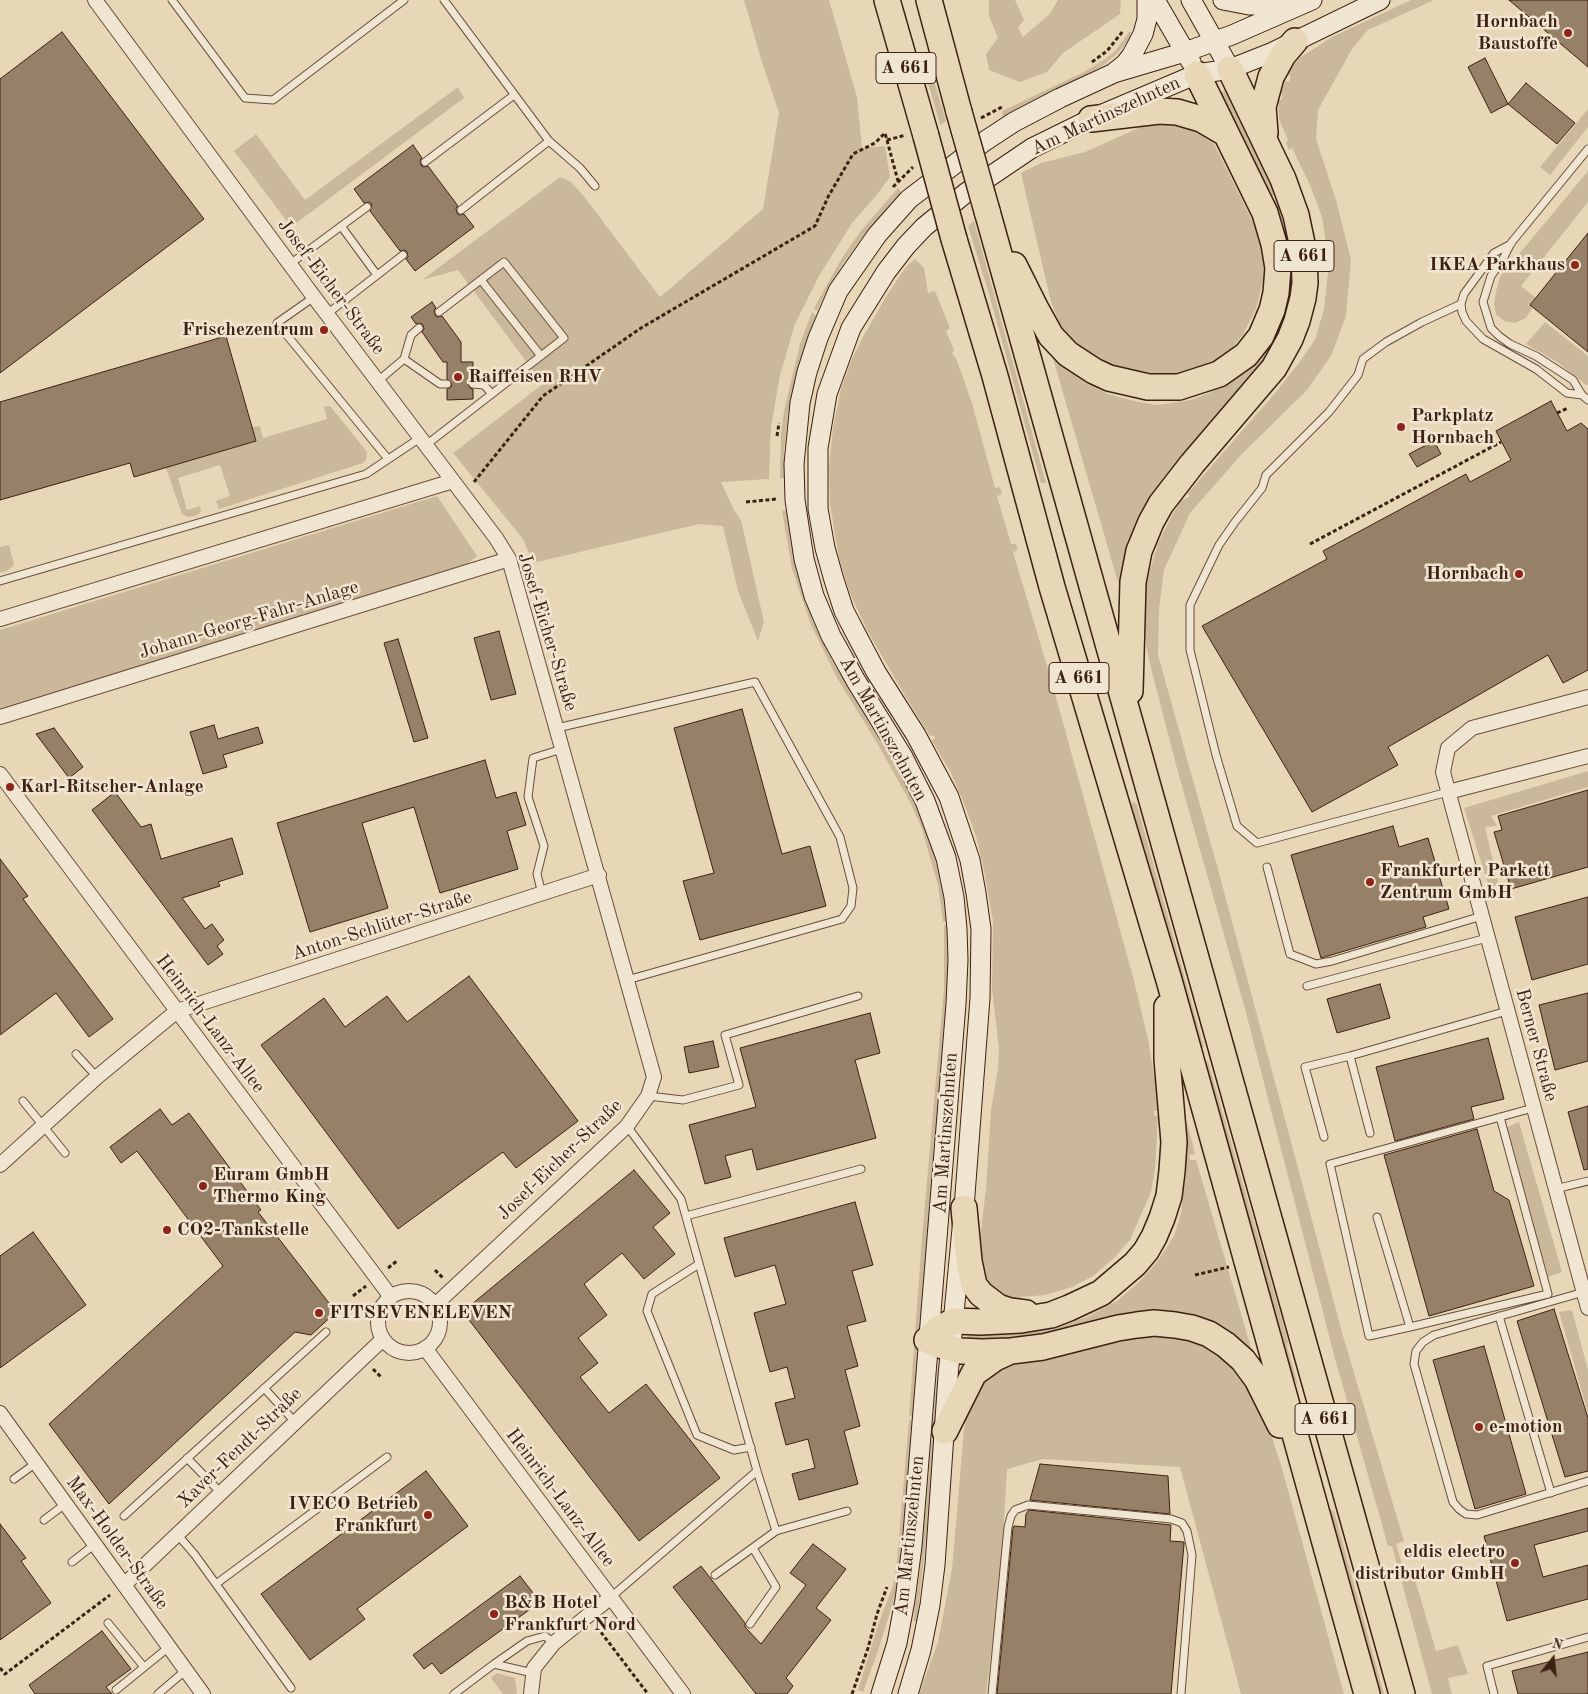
<!DOCTYPE html>
<meta charset="utf-8">
<style>
body{margin:0}
#map{position:relative;width:1588px;height:1694px;overflow:hidden;background:#e8d7b7;font-family:"Old Standard TT",serif}
canvas{display:block}
.north{position:absolute;left:1528px;top:1634px;width:50px;height:50px;-webkit-text-stroke:4px #f0e5d0;paint-order:stroke;rotate:16deg;font-size:14px;font-weight:700;line-height:20px;text-align:center;color:#3d2113}
.north::after{content:'';display:block;margin:auto;width:18px;height:22px;background:#3d2113;clip-path:polygon(50% 0,100% 100%,50% 72%,0 100%)}
</style>
<div id="map">
<canvas width="1588" height="1694"></canvas>
<div class="north">N</div>
</div>
<script>
const ctx = document.querySelector('canvas').getContext('2d');
ctx.lineJoin = 'round';
function paint(path, color) { ctx.fillStyle = color; ctx.fill(path, 'evenodd'); }
const poly = rows => new Path2D(rows.map(r => 'M' + r).join(''));
function trace(path, color, width, dash) { ctx.strokeStyle = color; ctx.lineWidth = width; ctx.lineCap = dash ? 'butt' : 'round'; ctx.setLineDash(dash || []); ctx.stroke(path); }
function label(font, color, halo, rows, align = 'center') {
  ctx.font = font + ' "Old Standard TT",serif'; ctx.lineWidth = 5; ctx.setLineDash([]); ctx.textBaseline = 'middle'; ctx.strokeStyle = halo; ctx.fillStyle = color; for (const [text, x, y, turn = 0] of rows) {
    ctx.save(); ctx.translate(x, y); ctx.rotate((+turn || 0) * Math.PI / 180); ctx.textAlign = isNaN(turn) ? turn : align; if (halo) ctx.strokeText(text, 0, 0); ctx.fillText(text, 0, 0); ctx.restore();
  }
}
const green = poly([
 [744,0,829,0,857,97,862,148,885,146,890,177,875,197,852,223,819,276,795,324,780,375,771,427,769,479,721,482,734,510,741,520,764,622,758,641,738,591,723,526,699,524,533,563,523,539,453,453,543,384,458,270,422,280,560,177,571,182,583,195,660,297,763,209,779,113,762,62],
 [989,0,1015,0,1024,20,1018,28,1023,37,1050,14,1058,0,1121,0,1120,14,1063,53,1047,72,1020,82,989,70,986,54,998,38,989,16],
 [1411,0,1434,0,1368,30,1352,49,1318,110,1316,139,1336,200,1351,260,1346,316,1331,356,1307,390,1241,455,1190,513,1164,570,1159,609,1158,655,1219,873,1343,1336,1404,1541,1396,1544,1406,1578,1414,1576,1436,1651,1458,1645,1468,1674,1448,1678,1452,1694,1432,1694,1392,1546,1388,1546,1334,1355,1245,1009,1176,765,1152,672,1146,645,1145,626,1147,583,1151,567,1158,543,1168,523,1182,498,1184,500,1190,496,1187,494,1276,392,1301,360,1315,340,1324,309,1329,263,1322,217,1310,185,1292,148,1289,150,1286,143,1288,140,1279,119,1278,100,1281,100,1283,96,1279,94,1285,81,1289,82,1291,77,1288,74,1298,59,1332,37],
 [1129,32,1131,32,1129,40,1118,53,1102,66,1003,117,1002,111,1084,72,1104,60,1116,50],
 [933,78,946,121,940,125,927,79],
 [458,87,464,98,291,227,234,151,256,134,305,200],
 [1225,90,1229,94,1274,191,1275,194,1271,197,1273,201,1277,200,1287,225,1294,267,1292,291,1280,334,1270,354,1221,415,1124,590,1120,589,1052,355,1086,383,1108,394,1134,401,1157,405,1191,400,1209,393,1229,382,1284,299,1220,93],
 [1588,109,1588,127,1550,175,1540,167],
 [1170,124,1191,127,1212,140,1260,236,1265,273,1256,309,1242,336,1233,347,1211,365,1186,377,1124,377,1077,349,1062,330,1051,302,1021,173,1041,163,1085,152,1145,125],
 [1588,171,1588,202,1521,286,1536,298,1533,307,1526,318,1515,323,1504,321,1496,314,1494,304,1496,291,1500,277],
 [898,188,902,193,866,232,845,261,828,288,817,311,814,308,842,258,860,232],
 [974,221,994,294,1046,483,1041,483,989,294,968,226],
 [915,259,924,268,928,293,935,291,950,328,946,331,954,350,952,354,956,358,972,403,995,488,1000,487,1002,494,997,496,1011,544,1016,544,1018,550,1013,552,1051,679,1133,977,1148,1039,1155,1081,1158,1111,1154,1111,1154,1115,1158,1116,1155,1170,1151,1192,1130,1240,1113,1259,1093,1276,1072,1287,1045,1295,1021,1297,1019,1302,1005,1298,994,1291,984,1273,980,1253,980,1237,986,1189,991,1110,998,1069,999,1049,992,989,993,921,984,870,976,836,963,801,951,773,932,741,935,738,933,735,930,736,904,694,867,630,849,591,839,558,830,504,829,466,833,428,841,389,851,361,864,335,887,295,906,267],
 [812,312,816,316,801,357,788,412,784,451,784,478,780,478,781,434,784,411,800,344],
 [1545,322,1588,356,1588,384,1586,385,1557,362,1526,344],
 [328,406,331,407,367,452,366,460,363,463,219,509,216,501,230,496,220,465,178,478,187,510,200,506,201,511,198,515,188,517,182,514,166,468,256,441,252,427,260,426,263,438,327,419,324,407],
 [437,496,477,556,466,565,443,574,0,708,0,630],
 [786,510,797,572,803,595,817,630,831,659,885,746,912,798,934,852,941,878,947,921,943,922,938,885,930,858,922,829,911,804,877,743,837,678,811,625,792,569,782,511],
 [9,545,14,565,7,571,0,573,0,547],
 [1588,771,1588,787,1491,816,1497,826,1485,827,1499,886,1489,887,1464,808],
 [1133,801,1137,805,1204,1047,1199,1050,1131,806],
 [944,925,947,925,948,978,913,1417,909,1416,922,1238,944,988],
 [1208,1061,1288,1341,1287,1346,1299,1388,1295,1380,1293,1381,1203,1063],
 [1187,1122,1195,1154,1189,1155,1190,1160,1196,1160,1254,1358,1217,1330,1060,1337,977,1342,967,1339,968,1332,1007,1333,1037,1330,1061,1325,1087,1317,1117,1301,1139,1282,1157,1262,1174,1236,1181,1213,1186,1170,1184,1123],
 [1519,1122,1562,1272,1546,1278,1503,1129],
 [1572,1310,1588,1370,1588,1413,1559,1312],
 [1146,1333,1197,1340,1238,1368,1260,1399,1283,1472,1344,1694,1241,1694,1180,1467,1043,1459,1007,1469,1000,1585,986,1694,919,1694,938,1642,952,1569,964,1430,969,1402,985,1377,1001,1366],
 [938,1366,941,1366,929,1511,917,1621,913,1621,921,1560],
 [912,1419,902,1559,897,1589,878,1651,863,1692,858,1690,879,1622,893,1586,897,1561,909,1420],
 [1331,1510,1334,1511,1384,1694,1380,1694,1332,1519],
 [497,1673,515,1678,517,1694,503,1694,491,1678]
]);
const building = poly([
 [1509,0,1588,0,1588,67,1509,0],
 [62,32,204,219,0,373,0,79,62,32],
 [1485,58,1508,104,1491,113,1468,67,1485,58],
 [1526,83,1575,123,1557,144,1508,104,1526,83],
 [413,145,422,158,420,160,421,165,423,167,428,166,458,206,456,208,457,213,459,215,464,214,474,227,415,271,406,259,408,257,407,252,405,250,400,251,370,211,372,204,369,202,364,203,354,189,413,145],
 [1588,233,1588,352,1530,305,1588,233],
 [432,302,436,308,434,310,435,315,437,317,442,316,461,342,461,362,473,362,473,379,469,381,468,384,470,388,473,389,473,399,447,400,447,389,451,387,452,384,447,379,447,362,443,362,422,332,424,329,423,325,420,323,416,324,411,317,432,302],
 [226,336,256,441,134,477,130,463,0,500,0,402,226,336],
 [1551,401,1567,431,1581,423,1588,429,1588,670,1563,683,1548,655,1388,747,1398,765,1312,812,1202,626,1327,559,1323,551,1466,474,1470,482,1511,460,1496,431,1551,401],
 [1434,441,1441,454,1417,467,1409,454,1434,441],
 [499,631,516,694,491,700,474,638,499,631],
 [398,639,428,738,414,742,384,643,398,639],
 [742,709,782,854,810,846,826,906,700,940,683,881,714,873,674,728,742,709],
 [214,725,218,739,258,727,263,743,223,755,227,767,203,774,190,732,214,725],
 [54,728,83,767,69,778,36,734,54,728],
 [485,760,496,798,516,792,526,825,507,831,518,869,440,893,414,807,362,823,388,908,310,932,277,823,485,760],
 [1588,790,1588,867,1511,889,1494,832,1502,830,1498,816,1588,790],
 [115,792,141,827,151,824,161,859,232,838,243,874,218,882,220,886,182,898,205,929,212,924,224,940,217,946,223,954,208,965,92,810,115,792],
 [1393,826,1399,847,1428,838,1449,909,1423,917,1426,927,1321,958,1291,855,1393,826],
 [0,859,28,896,23,899,113,1019,89,1037,56,993,0,1035,0,859],
 [1588,897,1588,964,1532,980,1515,917,1588,897],
 [469,976,578,1121,516,1168,503,1152,398,1229,261,1045,324,998,345,1027,387,996,407,1022,469,976],
 [1380,984,1390,1018,1337,1033,1327,999,1380,984],
 [1588,993,1588,1061,1555,1070,1539,1005,1588,993],
 [870,1013,880,1053,855,1060,876,1138,757,1170,752,1149,725,1156,731,1177,705,1184,689,1125,756,1107,740,1048,870,1013],
 [1488,1038,1504,1099,1471,1107,1474,1119,1395,1141,1376,1067,1488,1038],
 [713,1041,719,1067,689,1073,684,1047,713,1041],
 [1588,1106,1588,1169,1584,1170,1568,1112,1588,1106],
 [160,1109,172,1125,189,1113,261,1210,258,1212,336,1312,311,1335,295,1332,109,1504,49,1424,223,1266,137,1151,121,1163,110,1147,160,1109],
 [1477,1129,1494,1191,1509,1200,1534,1286,1429,1316,1384,1155,1477,1129],
 [634,1170,670,1213,653,1227,675,1254,644,1279,622,1253,584,1284,607,1315,578,1338,598,1363,580,1377,609,1413,646,1384,720,1478,639,1541,469,1320,472,1304,634,1170],
 [855,1202,873,1265,852,1271,866,1321,847,1326,858,1366,845,1370,860,1426,844,1431,858,1484,799,1500,792,1474,815,1468,808,1439,786,1445,775,1403,795,1398,787,1367,770,1372,754,1313,786,1304,775,1265,735,1277,724,1238,855,1202],
 [33,1232,86,1305,0,1368,0,1256,33,1232],
 [1554,1309,1588,1418,1588,1471,1565,1477,1517,1321,1554,1309],
 [1484,1346,1526,1494,1475,1509,1433,1360,1484,1346],
 [1040,1464,1168,1476,1170,1514,1030,1500,1040,1464],
 [426,1471,468,1526,357,1609,365,1619,310,1660,261,1594,426,1471],
 [1588,1508,1588,1531,1534,1545,1543,1577,1588,1565,1588,1599,1507,1621,1484,1536,1588,1508],
 [1029,1510,1171,1525,1170,1541,1184,1542,1184,1544,1171,1694,997,1694,1013,1528,1014,1526,1025,1527,1026,1514,1029,1510],
 [0,1524,26,1558,21,1561,51,1603,0,1640,0,1524],
 [813,1544,846,1569,816,1608,831,1620,786,1678,793,1686,787,1694,756,1694,673,1587,701,1566,745,1623,745,1627,761,1644,806,1585,790,1573,813,1544],
 [520,1576,540,1602,441,1674,432,1663,424,1669,413,1655,520,1576],
 [102,1631,131,1669,106,1687,112,1694,35,1694,29,1685,102,1631],
 [1588,1652,1588,1694,1518,1694,1512,1671,1588,1652]
]);
const path = poly([
 [1092,62,1107,51,1123,31],
 [981,118,1002,107],
 [887,140,906,135],
 [893,187,913,167],
 [1557,413,1568,408],
 [777,436,779,423],
 [474,482,543,396,641,328,815,226,828,197,853,154,875,143,885,133,898,181],
 [746,502,777,499],
 [1310,544,1501,442],
 [388,1268,397,1261],
 [435,1270,443,1278],
 [1195,1275,1229,1267],
 [353,1296,366,1286],
 [373,1369,381,1377],
 [597,1627,648,1694],
 [0,1668,5,1674,110,1595],
 [852,1694,868,1648,877,1614,887,1587]
]);
const lane = poly([
 [172,0,245,98,273,100,404,0],
 [444,0,549,141,580,168,595,186],
 [1588,149,1511,243,1503,259,1491,276,1483,302,1491,328,1499,336,1510,344,1536,356,1573,380,1582,395,1588,400],
 [425,162,514,95],
 [461,210,549,141],
 [341,226,377,275],
 [1511,244,1494,253,1464,294,1461,304,1462,312,1466,321,1483,339,1536,369,1567,393,1582,395],
 [290,264,367,207],
 [481,280,541,356],
 [314,297,277,323,388,459],
 [327,314,403,255],
 [404,359,440,384,447,384],
 [378,381,404,359,411,335,419,328],
 [473,384,484,385,492,394],
 [426,445,564,338,504,262,439,312],
 [0,581,366,474,420,438],
 [557,728,755,682,840,837,853,888,851,906,842,919,627,980],
 [1448,792,1257,843,1237,826,1216,755,1190,650,1190,605,1219,545,1235,522,1262,488,1266,475,1329,412,1358,375,1363,359,1386,342,1422,322,1461,304],
 [1267,867,1290,954,1316,964,1332,961,1482,916],
 [542,894,537,874,544,846,528,797,533,758,562,749],
 [1307,986,1487,938],
 [76,1054,97,1077],
 [648,1096,683,1100,739,1085,725,1035,858,996],
 [23,1101,65,1153],
 [627,1126,681,1199,757,1471,776,1531,715,1575],
 [1370,1133,1350,1056,1507,1011],
 [1324,1137,1305,1067,1350,1056],
 [1555,1189,1588,1181],
 [686,1216,861,1169],
 [1377,1217,1410,1327,1369,1336,1330,1164,1533,1108],
 [699,1264,652,1294,647,1311,697,1435,734,1450,751,1447],
 [1584,1292,1434,1335,1423,1342,1416,1351,1414,1364,1453,1502,1459,1509,1466,1514,1477,1515,1588,1481],
 [1499,1316,1551,1493],
 [1410,1327,1548,1294,1500,1117],
 [264,1388,295,1422],
 [187,1458,221,1493],
 [14,1479,36,1463],
 [124,1516,326,1332],
 [44,1520,65,1504],
 [776,1531,847,1511],
 [177,1534,195,1555,291,1688],
 [72,1562,95,1544],
 [216,1584,387,1457],
 [611,1597,757,1471],
 [108,1623,144,1667],
 [750,1624,776,1587,753,1548],
 [494,1664,527,1641,545,1636,554,1643],
 [116,1690,169,1647],
 [158,1694,186,1670],
 [454,1694,494,1664,533,1673],
 [992,1694,1008,1527,1011,1516,1015,1510,1028,1505,1171,1519,1182,1523,1187,1531,1192,1555,1181,1694],
 [1494,1694,1487,1666,1588,1637]
]);
const street = poly([
 [95,0,314,297,496,538,509,559,654,1077,648,1096,627,1126,435,1305],
 [0,619,453,481],
 [1588,697,1472,728,1448,748,1443,772,1588,1308],
 [0,717,509,559],
 [0,774,391,1297],
 [1448,792,1588,756],
 [0,1165,97,1077,177,1011,599,875],
 '378 1322a31 31 0 1 1 62 0a31 31 0 1 1-62 0Z',
 [425,1348,683,1694],
 [0,1413,203,1694],
 [124,1585,383,1339],
 [531,1694,534,1668,554,1643,611,1597]
]);
const secondary = poly([
 [1155,0,1191,62],
 [1191,0,1230,69],
 [1223,0,1249,5,1292,5],
 [1115,72,1125,64,1132,55,1143,34,1147,19,1147,0],
 [881,1694,897,1643,905,1600,912,1546,956,1004,958,960,957,929,954,897,946,858,925,801,903,757,856,681,831,636,814,596,804,559,795,500,794,464,800,403,807,372,818,338,838,291,877,235,909,199,985,141,1014,122,1060,98,1114,73,1185,52,1232,35,1312,0],
 [908,1694,921,1650,930,1605,935,1565,948,1376,964,1208,980,998,981,929,976,893,970,860,949,797,916,735,876,672,857,636,844,611,834,580,825,548,818,509,818,448,827,394,851,328,886,272,906,246,924,227,967,192,1032,148,1091,119,1197,74,1230,69,1273,52,1380,0]
]);
const highway = poly([
 [887,0,926,136],
 [929,0,959,112],
 [1091,119,1159,111,1177,112,1201,119,1225,133],
 [1265,133,1263,107,1271,77,1283,55,1295,41],
 [987,211,1402,1694],
 [954,239,995,376,1052,587,1169,980,1367,1694],
 [1014,265,1036,309,1051,336,1068,354,1094,371,1109,378,1148,387,1179,387,1219,374,1246,355,1261,336,1272,310,1276,293,1278,268,1274,244,1265,213,1197,74],
 [1130,691,1133,582,1139,551,1151,522,1161,504,1192,464,1274,368,1290,339,1297,321,1303,298,1305,283,1304,253,1296,215,1283,179,1230,69],
 [1167,1007,1167,1059,1174,1142,1172,1171,1169,1196,1162,1218,1154,1237,1146,1251,1135,1264,1101,1293,1069,1308,1051,1315,1021,1320,981,1322,954,1321,940,1328,927,1340,939,1345,961,1351,982,1352,1011,1351,1043,1347,1118,1328,1137,1325,1154,1323,1175,1325,1192,1328,1209,1334,1226,1345,1243,1360,1257,1379,1280,1425],
 [964,1208,969,1261,974,1285,981,1294,998,1307,1010,1311,1026,1313],
 [945,1431,974,1373,995,1358,1006,1353]
]);
const highwayBridge = poly([
 [959,112,987,211],
 [926,136,954,239]
]);
const markers = [
 [1568,33,5,"#8f2418"],
 [1575,265,5,"#8f2418"],
 [324,330,5,"#8f2418"],
 [458,377,5,"#8f2418"],
 [1401,427,5,"#8f2418"],
 [1519,574,5,"#8f2418"],
 [10,787,5,"#8f2418"],
 [1370,882,5,"#8f2418"],
 [203,1186,5,"#8f2418"],
 [167,1230,5,"#8f2418"],
 [319,1313,5,"#8f2418"],
 [1479,1427,5,"#8f2418"],
 [428,1515,5,"#8f2418"],
 [1515,1563,5,"#8f2418"],
 [494,1614,5,"#8f2418"]
];
const shields = [
 [906,68,60],
 [1304,256,60],
 [1079,678,60],
 [1325,1419,60]
];
const shieldNames = [
 ["A 661",906,68],
 ["A 661",1304,256],
 ["A 661",1079,678],
 ["A 661",1325,1419]
];
const poiNames = [
 ["Hornbach",1558,22,"right"],
 ["Baustoffe",1558,44,"right"],
 ["IKEA Parkhaus",1565,265,"right"],
 ["Frischezentrum",314,330,"right"],
 ["Raiffeisen RHV",468,377],
 ["Parkplatz",1411,416],
 ["Hornbach",1411,438],
 ["Hornbach",1509,574,"right"],
 ["Karl-Ritscher-Anlage",20,787],
 ["Frankfurter Parkett",1380,871],
 ["Zentrum GmbH",1380,893],
 ["Euram GmbH",213,1175],
 ["Thermo King",213,1197],
 ["CO2-Tankstelle",177,1230],
 ["FITSEVENELEVEN",329,1313],
 ["e-motion",1489,1427],
 ["IVECO Betrieb",418,1504,"right"],
 ["Frankfurt",418,1526,"right"],
 ["eldis electro",1505,1552,"right"],
 ["distributor GmbH",1505,1574,"right"],
 ["B&B Hotel",504,1603],
 ["Frankfurt Nord",504,1625]
];
const streetNames = [
 ["Am Martinszehnten",1106,116,-25],
 ["Josef-Eicher-Straße",331,287,53],
 ["Johann-Georg-Fahr-Anlage",249,620,-17],
 ["Josef-Eicher-Straße",547,632,73],
 ["Am Martinszehnten",883,729,61],
 ["Anton-Schlüter-Straße",382,926,-18],
 ["Heinrich-Lanz-Allee",210,1024,53],
 ["Berner Straße",1536,1045,75],
 ["Am Martinszehnten",946,1133,-86],
 ["Josef-Eicher-Straße",560,1160,-44],
 ["Xaver-Fendt-Straße",240,1448,-44],
 ["Heinrich-Lanz-Allee",560,1498,53],
 ["Am Martinszehnten",910,1536,-84],
 ["Max-Holder-Straße",117,1543,54]
];
paint(green, '#cbb89b');
paint(building, '#968068');
trace(building, '#3d2113', 1);
trace(lane, '#684e3c', 9);
trace(street, '#684e3c', 16);
trace(secondary, '#3d2113', 21);
trace(highway, '#3d2113', 28);
trace(path, '#3d2113', 3, [4, 2.5]);
trace(lane, '#f0e5d0', 7);
trace(street, '#f0e5d0', 14);
trace(secondary, '#f0e5d0', 19);
trace(highway, '#e8d7b7', 25);
trace(highwayBridge, '#3d2113', 28, []);
trace(highwayBridge, '#e8d7b7', 25);
for (const [x, y, r, color] of markers) { const dot = new Path2D(); dot.arc(x, y, r, 0, 2 * Math.PI); ctx.fillStyle = color; ctx.fill(dot); trace(dot, '#f0e5d0', 2); }
for (const [x, y, w] of shields) { const box = new Path2D(); box.roundRect(x - w / 2, y - 15.5, w, 31, 4); ctx.fillStyle = '#f0e5d0'; ctx.fill(box); trace(box, '#3d2113', 1); }
label('bold 18px', '#3d2113', null, shieldNames);
label('bold 19px', '#3d2113', '#f0e5d0', poiNames, 'left');
label('19px', '#3d2113', '#f0e5d0', streetNames);
</script>
